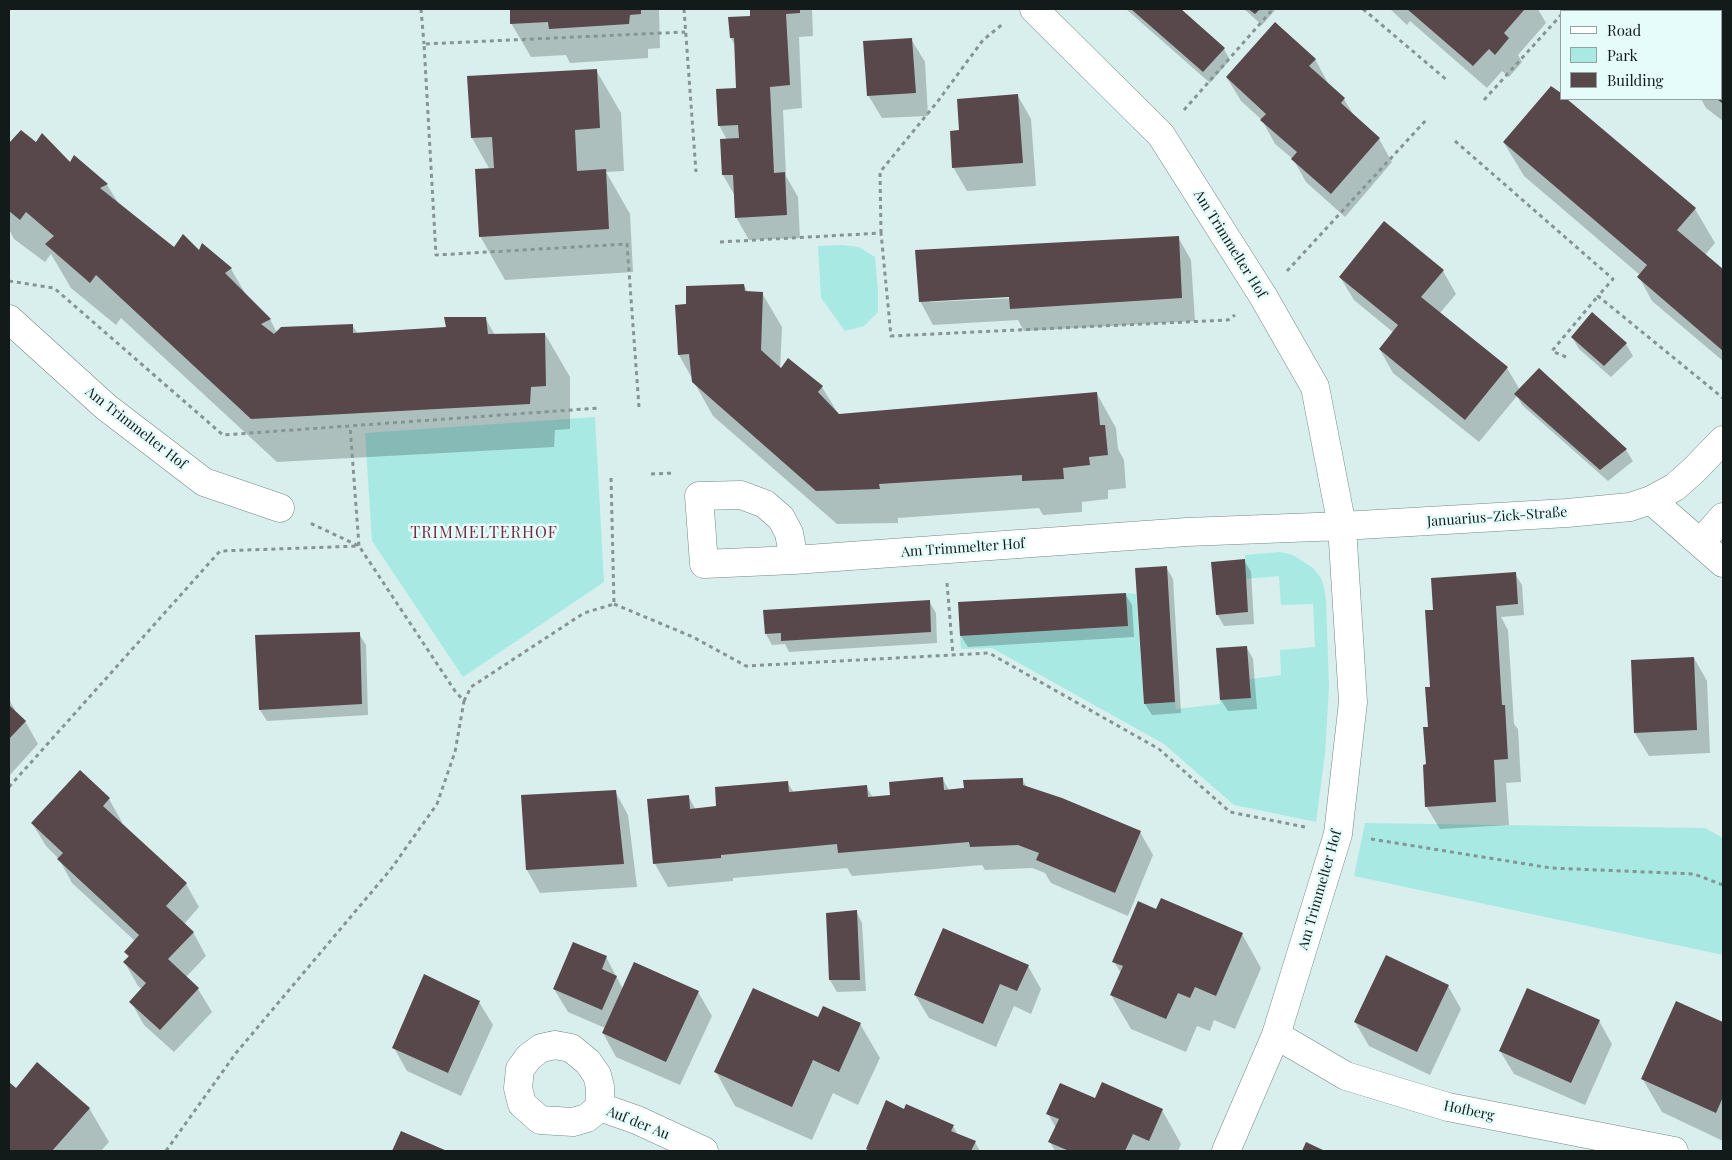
<!DOCTYPE html>
<meta charset="utf-8">
<style>
body{margin:0}
#map{position:relative;width:1732px;height:1160px;overflow:hidden;background:#d9efed;font-family:"Playfair Display",serif}
canvas{display:block}
.frame{position:absolute;inset:0;border:10px solid #131b1a;pointer-events:none}
.legend{position:absolute;left:1560px;top:10px;width:162px;height:90px;box-sizing:border-box;background:#e6fcfb;border:1px solid #92a2a1;margin:0;padding:6px 9px;list-style:none;font-size:15px;color:#131b1a}
.legend li{display:flex;align-items:center;gap:10px;height:25px}
.legend b{width:25px;border:1px solid #92a2a1}
</style>
<div id="map">
<canvas width="1732" height="1160"></canvas>
<div class="frame"></div>
<ul class="legend">
<li><b style="height:6px;background:#fff"></b>Road</li>
<li><b style="height:14px;background:#a8e9e4"></b>Park</li>
<li><b style="height:14px;background:#58484b"></b>Building</li>
</ul>
</div>
<script>
const ctx = document.querySelector('canvas').getContext('2d');
ctx.lineJoin = 'round';
function paint(path, color) { ctx.fillStyle = color; ctx.fill(path, 'evenodd'); }
const poly = rows => new Path2D(rows.map(r => 'M' + r).join(''));
function trace(path, color, width, dash) { ctx.strokeStyle = color; ctx.lineWidth = width; ctx.lineCap = dash ? 'butt' : 'round'; ctx.setLineDash(dash || []); ctx.stroke(path); }
function label(font, color, halo, rows, align = 'center') {
  ctx.font = font + ' "Playfair Display",serif'; ctx.lineWidth = 5; ctx.setLineDash([]); ctx.textBaseline = 'middle'; ctx.strokeStyle = halo; ctx.fillStyle = color; for (const [text, x, y, turn = 0] of rows) {
    ctx.save(); ctx.translate(x, y); ctx.rotate((+turn || 0) * Math.PI / 180); ctx.textAlign = isNaN(turn) ? turn : align; if (halo) ctx.strokeText(text, 0, 0); ctx.fillText(text, 0, 0); ctx.restore();
  }
}
const green = poly([
 [842,245,859,247,875,257,878,291,878,312,864,326,845,331,821,298,818,246],
 [595,417,604,582,463,677,372,541,365,433],
 [1280,552,1293,555,1313,568,1321,578,1324,587,1326,600,1329,686,1325,754,1316,822,1234,805,1164,744,992,648,961,649,960,636,1128,626,1126,593,1136,594,1144,704,1175,702,1176,709,1220,704,1220,700,1251,698,1250,679,1281,675,1280,650,1315,647,1313,604,1281,605,1279,576,1246,579,1245,555],
 [1365,823,1705,828,1723,838,1723,955,1354,876]
]);
const shadow = poly([
 [511,9,659,9,660,48,648,49,648,58,570,63,566,55,531,57,511,23],
 [751,9,812,9,813,36,799,37,802,108,783,110,786,176,798,197,800,238,749,240,736,217,735,196,723,175,727,140,719,125,737,89,735,46,731,38,730,18,751,17],
 [1126,9,1179,9,1224,49,1230,60,1210,83],
 [1244,9,1276,9,1262,25],
 [1390,9,1538,9,1546,23,1518,55,1522,62,1509,77,1502,71,1487,88,1410,21,1407,25],
 [1619,9,1723,9,1723,121,1706,108,1701,99,1721,99,1721,11,1621,11],
 [911,39,925,62,928,116,882,118,868,95],
 [1315,59,1328,83,1327,84,1344,99,1356,119,1379,139,1392,162,1345,217,1306,182,1293,159,1275,144,1262,120,1241,101,1227,78],
 [596,70,621,113,624,171,606,172,630,214,633,272,505,280,480,236,490,170,472,138,468,78],
 [1018,96,1031,119,1036,186,967,191,953,167,960,131],
 [1561,99,1565,99,1695,209,1715,243,1705,255,1723,270,1723,361,1652,301,1639,277,1640,275,1524,176,1504,143],
 [21,132,36,144,70,164,74,157,107,185,119,204,174,249,200,252,203,245,231,269,248,298,270,319,277,333,352,325,358,334,448,328,485,318,495,335,545,334,570,377,570,429,555,430,554,447,277,462,121,318,116,325,71,288,51,254,45,262,14,239,9,229,9,145],
 [1178,237,1191,260,1195,321,1024,331,1018,320,933,325,920,301],
 [1015,295,1015,298,930,302,930,300],
 [1443,271,1456,294,1440,313,1507,368,1520,390,1539,370,1626,450,1633,461,1608,481,1522,405,1517,396,1479,442,1393,373,1380,350,1394,333,1354,300,1340,277],
 [744,285,748,293,762,293,782,327,780,371,822,387,839,415,1097,394,1116,428,1118,449,1124,460,1126,488,1108,490,1108,499,1082,502,1082,512,1043,515,1039,508,898,518,898,523,837,524,713,416,679,355,688,305],
 [1592,314,1626,344,1633,356,1611,377,1579,349,1572,337],
 [1244,560,1251,572,1254,624,1224,626,1217,614],
 [1166,567,1173,579,1181,713,1152,715,1145,704],
 [1515,574,1522,585,1524,615,1501,617,1508,630,1514,724,1518,729,1521,782,1506,783,1509,825,1440,829,1426,806,1435,611],
 [1125,594,1132,605,1134,637,968,647,961,636,959,604],
 [929,601,936,613,937,643,789,652,785,644,772,645,766,634],
 [359,634,366,645,368,715,267,721,260,710],
 [1247,648,1253,659,1257,709,1228,711,1221,700],
 [1694,658,1707,681,1710,753,1649,756,1635,733,1632,661],
 [9,699,15,710,14,712,25,721,38,744,9,776],
 [942,778,949,790,1022,779,1027,788,1140,832,1153,855,1128,916,1051,883,1045,873,1032,868,985,870,982,865,852,876,847,868,733,878,733,881,668,887,655,864,649,800,688,796,696,810,718,807,787,782,794,793,866,786,873,798,892,796],
 [615,791,628,815,637,887,540,893,527,870],
 [109,799,122,822,120,824,186,884,199,907,184,924,193,932,206,956,186,977,198,989,212,1012,174,1052,144,1025,131,1002,142,989,138,986,125,963,129,958,125,952,135,941,72,883,59,859,46,846,32,823],
 [856,911,862,923,866,991,837,992,830,980,827,914],
 [1157,911,1242,934,1261,968,1235,1029,1214,1020,1210,1031,1197,1026,1186,1052,1131,1029,1111,995,1121,973,1114,962],
 [606,957,623,989,698,992,712,1016,680,1085,616,1057,603,1033,605,1028,568,1012,554,989],
 [1028,966,1041,989,1031,1014,1014,1006,996,1047,929,1018,915,995],
 [1448,986,1461,1009,1430,1075,1369,1046,1355,1022],
 [479,1002,493,1025,461,1096,407,1071,394,1048],
 [1677,1002,1723,1023,1723,1141,1662,1112,1642,1078],
 [819,1019,860,1024,880,1058,858,1105,833,1093,812,1140,735,1106,716,1072],
 [1599,1021,1612,1044,1585,1105,1514,1074,1500,1051],
 [9,1083,16,1089,89,1108,109,1142,101,1151,9,1151],
 [1096,1099,1162,1110,1181,1144,1178,1151,1055,1151,1050,1142,1056,1128,1048,1114],
 [905,1111,953,1126,958,1135,975,1142,980,1151,869,1151,867,1149],
 [401,1132,444,1151,393,1151]
]);
const building = poly([
 [510,9,641,9,641,14,630,15,629,24,549,29,548,22,510,24],
 [750,9,800,9,800,13,786,14,790,85,770,87,774,173,785,172,787,215,735,218,733,175,722,175,720,139,739,138,738,125,718,126,716,89,736,88,734,38,730,38,728,17,750,16],
 [1131,9,1181,9,1225,48,1203,72],
 [1248,9,1260,9,1255,14],
 [1407,9,1525,9,1504,33,1509,38,1495,55,1489,49,1473,66],
 [1624,9,1705,9,1703,11,1627,11],
 [1275,22,1316,59,1309,66,1345,98,1341,103,1380,138,1331,194,1291,159,1297,152,1260,120,1266,114,1226,77],
 [1723,26,1723,104,1717,99,1721,99,1721,29],
 [912,38,916,93,867,96,863,41],
 [597,69,600,128,575,130,577,171,606,169,609,229,479,237,475,169,494,168,492,137,471,138,467,76],
 [1551,86,1561,93,1561,99,1567,99,1696,208,1677,230,1723,269,1723,351,1637,277,1647,265,1503,142],
 [1018,94,1023,163,952,168,950,131,959,130,957,99],
 [21,130,36,142,42,133,70,162,74,155,108,184,100,188,174,247,183,234,199,250,202,243,232,268,225,273,271,319,261,324,274,334,281,327,353,324,353,333,446,327,444,317,486,317,488,334,545,333,546,386,531,387,530,404,251,419,96,275,90,283,45,244,54,236,26,212,20,220,9,211,9,143],
 [1384,221,1444,270,1421,297,1508,367,1465,420,1379,349,1398,325,1339,277],
 [1179,236,1182,298,1010,309,1009,297,919,302,915,250],
 [744,284,745,291,763,292,761,350,781,368,788,358,823,386,818,392,839,414,1097,392,1100,425,1105,425,1108,455,1089,457,1090,465,1063,468,1064,479,1022,481,1022,475,879,484,880,489,816,491,692,382,689,354,678,355,675,305,686,304,686,286],
 [1592,312,1627,343,1604,366,1571,337],
 [1539,368,1627,449,1600,470,1514,394],
 [1245,559,1248,612,1216,615,1211,562],
 [1167,566,1175,702,1144,704,1135,568],
 [1516,572,1518,604,1496,606,1502,705,1505,705,1508,759,1494,760,1496,802,1425,807,1423,765,1426,764,1423,727,1428,727,1425,687,1430,687,1425,610,1433,610,1431,578],
 [1126,593,1128,626,960,636,958,602],
 [930,600,931,632,781,641,781,633,765,634,763,610],
 [360,632,362,704,259,710,255,635],
 [1247,646,1251,698,1220,700,1216,648],
 [1694,657,1697,730,1634,733,1631,660],
 [9,705,26,721,9,739],
 [80,770,110,798,103,806,187,883,166,906,194,932,168,959,199,988,160,1030,129,1002,146,983,123,962,129,956,124,952,139,935,57,859,63,853,31,823],
 [943,777,944,790,964,788,963,780,1023,778,1023,785,1062,798,1141,831,1115,893,1036,860,1039,853,1018,845,970,847,969,842,838,853,837,844,721,855,721,858,653,864,647,799,689,795,690,809,716,806,715,787,788,781,789,792,867,785,868,797,890,795,889,782],
 [616,790,624,864,526,870,521,795],
 [1161,898,1243,933,1216,996,1195,987,1190,998,1178,993,1166,1019,1110,995,1123,966,1112,962,1138,901,1156,909],
 [857,910,860,980,829,980,826,913],
 [943,928,1029,965,1017,991,1000,984,983,1024,914,995],
 [573,942,607,956,602,969,617,976,602,1010,553,989],
 [1386,955,1449,985,1417,1052,1354,1022],
 [634,962,699,991,666,1062,602,1033],
 [424,974,480,1001,448,1073,392,1048],
 [753,988,818,1017,823,1006,861,1023,839,1072,813,1060,792,1107,714,1072],
 [1527,988,1600,1020,1571,1083,1499,1051],
 [1676,1001,1723,1022,1723,1097,1716,1113,1641,1079],
 [37,1062,90,1108,52,1151,9,1151,9,1082,16,1088],
 [1102,1082,1163,1109,1149,1141,1133,1134,1125,1151,1069,1151,1048,1142,1059,1119,1046,1114,1060,1083,1095,1098],
 [886,1100,904,1109,906,1104,954,1125,951,1131,976,1141,971,1151,870,1151,866,1149],
 [401,1131,447,1151,392,1151],
 [1306,1142,1325,1151,1302,1151]
]);
const path = poly([
 [421,9,424,44],
 [684,9,696,172],
 [1363,9,1448,81],
 [1564,11,1566,9],
 [1484,100,1561,15],
 [1184,110,1273,9],
 [1455,141,1613,279,1598,296,1723,398],
 [881,233,880,172,938,101,983,40,1004,23],
 [720,242,881,233,891,336,1228,320,1235,315],
 [1287,271,1427,119],
 [9,281,54,288,223,435,599,408],
 [1566,357,1552,351,1598,296],
 [639,407,627,244,436,255,424,44,685,32],
 [651,474,674,473],
 [947,583,953,655],
 [614,604,693,637,746,666,989,653,1159,749,1230,812,1305,827],
 [464,701,471,687,584,613,614,604,611,476],
 [9,787,220,551,359,546,350,426],
 [1371,839,1551,868,1694,874,1723,885],
 [166,1151,236,1053,391,869,437,804,455,752,464,701,455,691,359,546,310,523]
]);
const street = poly([
 [1034,9,1161,135,1263,296,1315,387,1342,526,1353,702,1338,834,1276,1035,1226,1151],
 [9,319,106,407,204,482,280,508],
 [1651,500,1723,563],
 [1700,543,1723,517],
 [794,560,789,533,781,518,765,504,741,495,699,496,704,564,794,560,1187,532,1342,526,1567,513,1630,507,1651,500,1675,487,1694,470,1723,440],
 [1276,1035,1346,1076,1448,1107,1674,1151],
 [555,1045,571,1048,588,1062,597,1075,600,1087,600,1107,587,1118,573,1122,540,1120,522,1104,518,1088,520,1069,529,1057,541,1048,555,1045],
 [600,1107,637,1120,704,1151]
]);
const streetNames = [
 ["Am Trimmelter Hof",1230,244,58],
 ["Am Trimmelter Hof",136,428,38],
 ["Januarius-Zick-Straße",1497,517,-4],
 ["Am Trimmelter Hof",963,548,-4],
 ["Am Trimmelter Hof",1320,890,-74],
 ["Hofberg",1469,1111,12],
 ["Auf der Au",638,1123,22]
];
const quarterNames = [
 ["TRIMMELTERHOF",484,533]
];
paint(green, '#a8e9e4');
paint(shadow, '#0003');
paint(building, '#58484b');
trace(street, '#748887', 29);
trace(path, '#859594', 3, [4, 4]);
trace(street, '#fff', 28);
label('14px', '#131b1a', '#e6fcfb', streetNames);
ctx.letterSpacing = '1px';
label('16px', '#712c41', '#e6fcfb', quarterNames);
ctx.letterSpacing = '0px';
</script>
